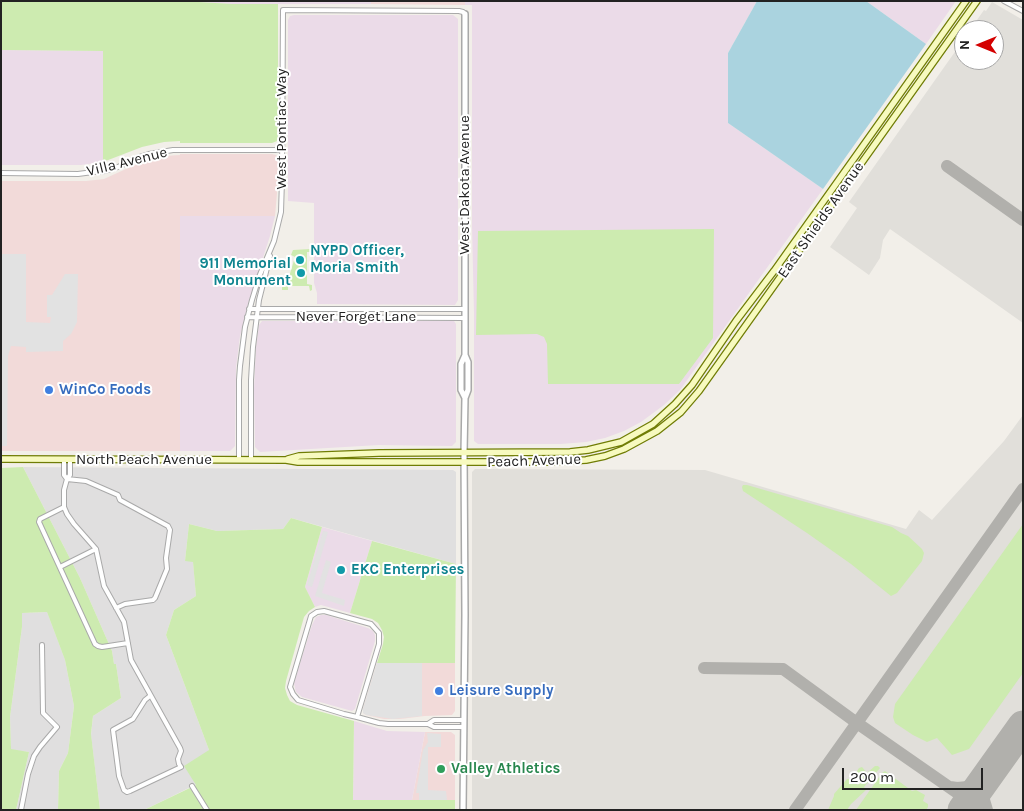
<!DOCTYPE html>
<style>
body{margin:0}
#map{position:relative;width:1024px;height:811px;overflow:hidden;background:#f2efe9;font-family:Karla,sans-serif}
canvas{display:block}
.frame{position:absolute;inset:0;border:2px solid #222;pointer-events:none}
.north{position:absolute;left:954px;top:20px;width:50px;height:50px;box-sizing:border-box;background:#fff;border:1px solid #a7a7a7;border-radius:50%;rotate:270deg;font-size:14px;font-weight:700;line-height:20px;text-align:center;color:#222}
.north::after{content:'';display:block;margin:auto;width:18px;height:22px;background:#d40000;clip-path:polygon(50% 0,100% 100%,50% 72%,0 100%)}
.scale{position:absolute;left:842px;top:768px;width:141px;height:22px;box-sizing:border-box;border:2px solid #222;border-top:0;padding-left:6px;font-size:15px;line-height:18px;white-space:nowrap;color:#222;-webkit-text-stroke:4px #fff;paint-order:stroke}
</style>
<div id="map">
<canvas width="1024" height="811"></canvas>
<div class="frame"></div>
<div class="north">N</div>
<div class="scale">200 m</div>
</div>
<script>
const ctx = document.querySelector('canvas').getContext('2d');
ctx.lineJoin = 'round';
function paint(path, color) { ctx.fillStyle = color; ctx.fill(path, 'evenodd'); }
const poly = rows => new Path2D(rows.map(r => 'M' + r).join(''));
function trace(path, color, width, dash) { ctx.strokeStyle = color; ctx.lineWidth = width; ctx.lineCap = dash ? 'butt' : 'round'; ctx.setLineDash(dash || []); ctx.stroke(path); }
function label(font, color, halo, rows, align = 'center') {
  ctx.font = font + ' Karla,sans-serif'; ctx.lineWidth = 4; ctx.setLineDash([]); ctx.textBaseline = 'middle'; ctx.strokeStyle = halo; ctx.fillStyle = color; for (const [text, x, y, turn = 0] of rows) {
    ctx.save(); ctx.translate(x, y); ctx.rotate((+turn || 0) * Math.PI / 180); ctx.textAlign = isNaN(turn) ? turn : align; if (halo) ctx.strokeText(text, 0, 0); ctx.fillText(text, 0, 0); ctx.restore();
  }
}
const residential = poly([
 [23,467,453,470,456,472,456,564,291,518,283,529,217,531,189,524,185,561,193,561,196,596,174,610,166,635,209,750,197,784,144,810,100,810,91,735,93,716,121,698,116,664,114,664,112,651,80,578],
 [47,612,65,660,74,706,68,753,59,771,58,810,16,810,29,752,11,750,10,717,22,627,22,613]
]);
const commercial = poly([
 [371,1,465,1,465,5,371,4],
 [180,154,272,154,276,155,278,159,277,193,275,216,180,217,180,451,1,451,1,181,86,181,104,179,139,163,165,156,180,155],
 [377,663,455,663,455,711,452,715,425,716,400,719,384,719,366,715,363,713,363,709],
 [425,732,451,732,455,735,455,800,412,800]
]);
const industrial = poly([
 [182,1,371,1,371,4,232,4],
 [465,1,757,1,728,53,728,123,823,189,680,390,664,405,641,422,624,431,605,438,586,442,561,444,478,444,474,441,474,313,472,227,472,5,465,5],
 [866,1,956,1,926,44],
 [294,15,453,15,458,19,458,300,455,305,317,304,317,293,314,283,314,203,288,201,288,20,290,16],
 [1,50,103,51,103,162,81,165,1,165],
 [180,216,275,216,270,236,248,304,240,336,236,368,235,446,230,451,180,451],
 [262,321,454,321,456,324,456,442,452,446,379,445,260,452,255,447,254,389,256,347,259,325],
 [322,527,372,541,350,613,321,605,315,607,305,587],
 [321,615,326,615,368,628,373,631,375,635,375,641,355,709,352,711,302,697,296,692,295,688,294,683,312,625,316,617],
 [354,721,387,731,425,732,412,800,353,800]
]);
const airport = poly([
 [992,2,1023,20,1023,323,890,229,883,240,880,258,869,275,830,247,857,208,849,202,964,39,964,60,994,60,994,30,970,30,984,10,986,11],
 [1023,415,1023,810,472,810,472,472,475,469,705,470,906,529,919,510,932,520,1004,441]
]);
const grass = poly([
 [1,1,182,1,232,4,278,4,278,138,277,141,272,143,180,143,180,141,164,142,142,147,103,162,103,51,1,50],
 [714,229,713,338,679,384,548,384,547,344,544,337,537,334,476,335,478,231],
 [310,249,311,252,307,252,307,284,312,285,312,290,310,291,309,286,288,286,288,290,282,290,282,286,286,287,295,257,291,255,293,250],
 [23,467,80,578,112,651,114,664,116,664,121,698,93,716,91,734,100,810,58,810,59,771,68,753,74,706,65,660,47,612,22,613,22,627,10,717,11,749,29,752,16,810,1,810,1,468],
 [743,485,747,485,892,527,901,533,908,536,922,549,924,553,922,561,897,593,891,596,851,564,807,533,743,491,742,487],
 [291,518,322,527,305,587,315,607,309,611,304,617,286,681,285,688,287,695,290,701,297,705,354,721,353,800,455,800,455,810,144,810,196,785,184,766,209,750,166,635,174,610,196,596,193,562,185,561,189,524,217,531,283,529],
 [1023,524,1023,673,969,749,952,755,937,738,927,742,913,735,895,723,893,717,895,704],
 [372,541,456,564,455,663,377,663,383,644,384,637,382,630,378,623,372,619,350,613],
 [875,766,878,766,880,768,864,787,866,790,851,804,847,810,828,810,834,796,834,794,847,779,851,779,858,785,860,782,860,779,856,776,857,771,859,768,862,767,867,773],
 [885,771,912,791,916,790,925,795,923,801,928,804,928,807,926,810,856,810,882,773]
]);
const parking = poly([
 [1,254,26,254,26,322,50,323,51,317,47,317,47,295,52,295,65,274,78,274,77,322,71,334,63,341,63,351,26,352,26,347,11,346,8,356,7,446,1,446],
 [323,531,328,532,312,587,307,585],
 [326,560,331,562,322,593,345,600,344,606,315,596],
 [377,663,422,663,422,716,393,719,366,715,363,713,363,709],
 [427,733,441,734,441,747,428,747,428,790,446,791,447,800,419,800,419,793,416,793,423,750,428,742]
]);
const water = poly([
 [757,1,866,1,926,44,823,189,728,123,728,53]
]);
const taxiway = poly([
 [947,166,1023,220],
 [704,668,783,669,857,723,982,810],
 [985,779,983,786,984,800,987,810],
 [950,787,957,788,968,787,976,784,985,779],
 [795,810,1023,489]
]);
const runway = poly([
 [963,810,1023,726]
]);
const minor = poly([
 [1004,1,1023,11],
 [1,173,78,174,93,172,105,171,118,167,139,157,149,154,173,150,282,150],
 [249,309,465,309],
 [247,317,465,318],
 [64,460,64,475,67,479],
 [70,460,70,475,67,479,64,490,64,507,67,514,74,524,96,549,104,586,124,622,131,660,180,748,181,751,178,759,179,764,181,767,130,791,127,792,124,790,119,776,113,730,133,719,145,700,150,696],
 [239,460,239,380,240,366,245,327,252,300,259,277,274,241,281,212,282,180,283,10,459,11,463,12,465,14],
 [251,460,251,380,253,347,259,300,270,256],
 [67,479,86,481,118,495,120,500,168,526,170,530,166,558,167,569,155,598,153,600,125,604,116,608],
 [64,507,40,519,39,522,95,644,98,646,102,647,128,643],
 [60,567,96,549],
 [357,717,379,644,379,633,371,624,324,611,317,612,311,616,290,687,293,694,298,700,344,714,357,717,379,723,388,724,428,724,434,727,463,727],
 [428,724,434,720,463,720],
 [192,786,207,810],
 [21,810,28,774,34,756,40,747,57,727,43,713,42,645]
]);
const tertiary = poly([
 [465,398,461,390,461,364,465,355],
 [463,810,465,615,464,453,465,398,468,390,468,362,465,355,465,14]
]);
const secondary = poly([
 [1,459,286,460,298,462,551,462,586,460,605,456,624,449,657,431,681,412,699,391,977,1],
 [288,459,299,456,379,453,570,452,588,450,621,442,653,424,675,404,692,385,736,321,774,271,966,1]
]);
const markers = [
 [300,260,5,"#0f9aa8"],
 [301,273,5,"#0f9aa8"],
 [49,390,5,"#3f7fe0"],
 [341,570,5,"#0f9aa8"],
 [439,691,5,"#3f7fe0"],
 [441,769,5,"#2e9e5b"]
];
const streetNames = [
 ["West Pontiac Way",282,129,-90],
 ["Villa Avenue",127,162,-14],
 ["West Dakota Avenue",465,185,-90],
 ["East Shields Avenue",821,220,-55],
 ["Never Forget Lane",356,317],
 ["North Peach Avenue",144,460],
 ["Peach Avenue",534,461,-2]
];
const cultureNames = [
 ["NYPD Officer,",310,251],
 ["Moria Smith",310,268],
 ["911 Memorial",291,264,"right"],
 ["Monument",291,281,"right"],
 ["EKC Enterprises",351,570]
];
const shopNames = [
 ["WinCo Foods",59,390],
 ["Leisure Supply",449,691]
];
const leisureNames = [
 ["Valley Athletics",451,769]
];
paint(residential, '#e0dfdf');
paint(commercial, '#f2dad9');
paint(industrial, '#ebdbe8');
paint(airport, '#e1dfda');
paint(grass, '#cdebb0');
paint(parking, '#e2e2e2');
paint(water, '#aad3df');
trace(taxiway, '#b1b0ac', 12);
trace(runway, '#b1b0ac', 31);
trace(minor, '#a9a9a9', 6);
trace(tertiary, '#a9a9a9', 8);
trace(secondary, '#707d05', 8);
trace(minor, '#fff', 4);
trace(tertiary, '#fff', 5);
trace(secondary, '#f7fabf', 5.5);
for (const [x, y, r, color] of markers) { const dot = new Path2D(); dot.arc(x, y, r, 0, 2 * Math.PI); ctx.fillStyle = color; ctx.fill(dot); trace(dot, '#fff', 2); }
label('15px', '#222', '#fff', streetNames);
label('bold 15px', '#0d838f', '#fff', cultureNames, 'left');
label('bold 15px', '#366cbe', '#fff', shopNames, 'left');
label('bold 15px', '#27864d', '#fff', leisureNames, 'left');
</script>
